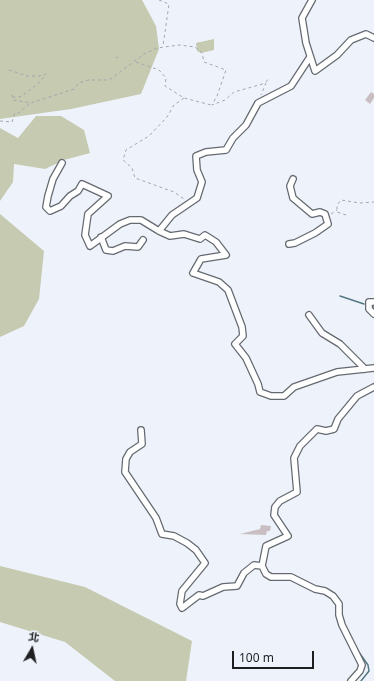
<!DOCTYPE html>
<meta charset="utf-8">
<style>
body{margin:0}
#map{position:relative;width:374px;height:681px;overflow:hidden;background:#eef3fb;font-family:"Noto Sans","Noto Sans TC",sans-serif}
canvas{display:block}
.north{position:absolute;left:12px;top:629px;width:40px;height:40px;-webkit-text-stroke:3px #eef3fb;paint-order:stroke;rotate:9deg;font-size:11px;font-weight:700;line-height:16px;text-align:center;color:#1d1f21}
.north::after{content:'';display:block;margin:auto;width:14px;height:18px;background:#1d1f21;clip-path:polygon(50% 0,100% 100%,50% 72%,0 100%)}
.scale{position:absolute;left:232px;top:651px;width:82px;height:18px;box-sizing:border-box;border:2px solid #1d1f21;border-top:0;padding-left:5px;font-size:12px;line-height:14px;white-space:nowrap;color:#1d1f21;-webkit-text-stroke:3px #eef3fb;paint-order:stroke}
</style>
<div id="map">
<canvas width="374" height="681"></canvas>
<div class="north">北</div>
<div class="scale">100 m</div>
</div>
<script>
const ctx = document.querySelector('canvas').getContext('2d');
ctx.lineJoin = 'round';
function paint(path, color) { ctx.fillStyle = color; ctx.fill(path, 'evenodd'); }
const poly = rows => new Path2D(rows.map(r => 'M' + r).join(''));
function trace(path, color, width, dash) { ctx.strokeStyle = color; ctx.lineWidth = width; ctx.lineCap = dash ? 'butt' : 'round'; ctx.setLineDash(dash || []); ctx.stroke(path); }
const green = poly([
 [0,0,142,0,156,26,159,49,141,94,71,109,0,119],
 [214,39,214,50,201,53,197,51,196,43],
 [36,116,61,116,84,130,90,153,64,160,45,169,14,164,13,182,0,201,0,128,18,138],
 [0,214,44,251,39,299,24,326,0,337],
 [0,566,85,587,192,641,186,681,115,681,65,642,0,622]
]);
const stream = poly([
 [340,296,364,304],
 [373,307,374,307],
 [356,648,368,665,369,671,361,681]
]);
const building = poly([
 [371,92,374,94,374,98,370,104,365,100],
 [261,525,271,526,270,531,267,531,266,535,240,534,260,529]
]);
const path = poly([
 [159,0,169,4,163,46],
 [116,58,118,57],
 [136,62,159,70,166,78,165,86,184,98,211,105],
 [9,70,27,76,39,76,46,74,39,83,22,96,15,98,12,94,13,100,31,103,74,89,79,83,88,80,109,80,144,54,157,48,179,45,195,47,202,53,204,62,226,70,217,96,212,105,225,100,234,92,266,83,261,95],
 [266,82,269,78],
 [184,98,174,105,167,117,149,136,126,150,123,160,132,168,135,178,174,192,184,199],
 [0,121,12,122,15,113,19,113,30,103],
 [331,214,337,210],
 [346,215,337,212,337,205,341,200,360,203,374,202]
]);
const minor = poly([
 [312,0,302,18,306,43,315,71,337,55,351,40,366,34,374,38],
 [310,57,291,86,258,103,246,125,233,138,226,150,206,152,196,156,197,170,202,182,197,198,172,215,159,231,170,236,184,234,200,239,205,235,216,242,226,255,201,259,193,273,219,282,228,290,242,327,243,336,235,344,246,358,258,384,260,392,271,396,284,396,294,387,337,372,374,368],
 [62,163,53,179,48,196,46,207,50,211,61,206,70,196,78,191,82,184,108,196,88,214,85,235,90,246,120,224,130,220,141,220,159,231],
 [101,237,106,250,113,251,125,246,138,247,143,240],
 [289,244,295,243,315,233,328,224,325,214,320,212,312,214,293,198,290,186,293,179],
 [374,302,369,302,369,309,374,314],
 [309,315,322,333,340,344,365,369],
 [141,430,142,444,130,452,126,459,125,472,156,518,162,534,174,536,187,543,196,550,205,563,182,591,180,604,182,608,199,595,203,596,223,587,237,586,244,573,254,565,262,566,266,574,271,577,291,577,315,589,325,591,333,596,339,604,339,615,342,625,362,665,360,671,351,681],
 [262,566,266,546,288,536,274,515,275,507,280,501,297,492,294,458,300,446,317,429,326,431,334,429,338,419,357,396,374,387]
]);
paint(green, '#c5cab0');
trace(stream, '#547984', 1.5);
paint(building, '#c9bfc2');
trace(minor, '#656a70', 8);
trace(path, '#a3a7ad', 1, [3, 3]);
trace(minor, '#fff', 5.5);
</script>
